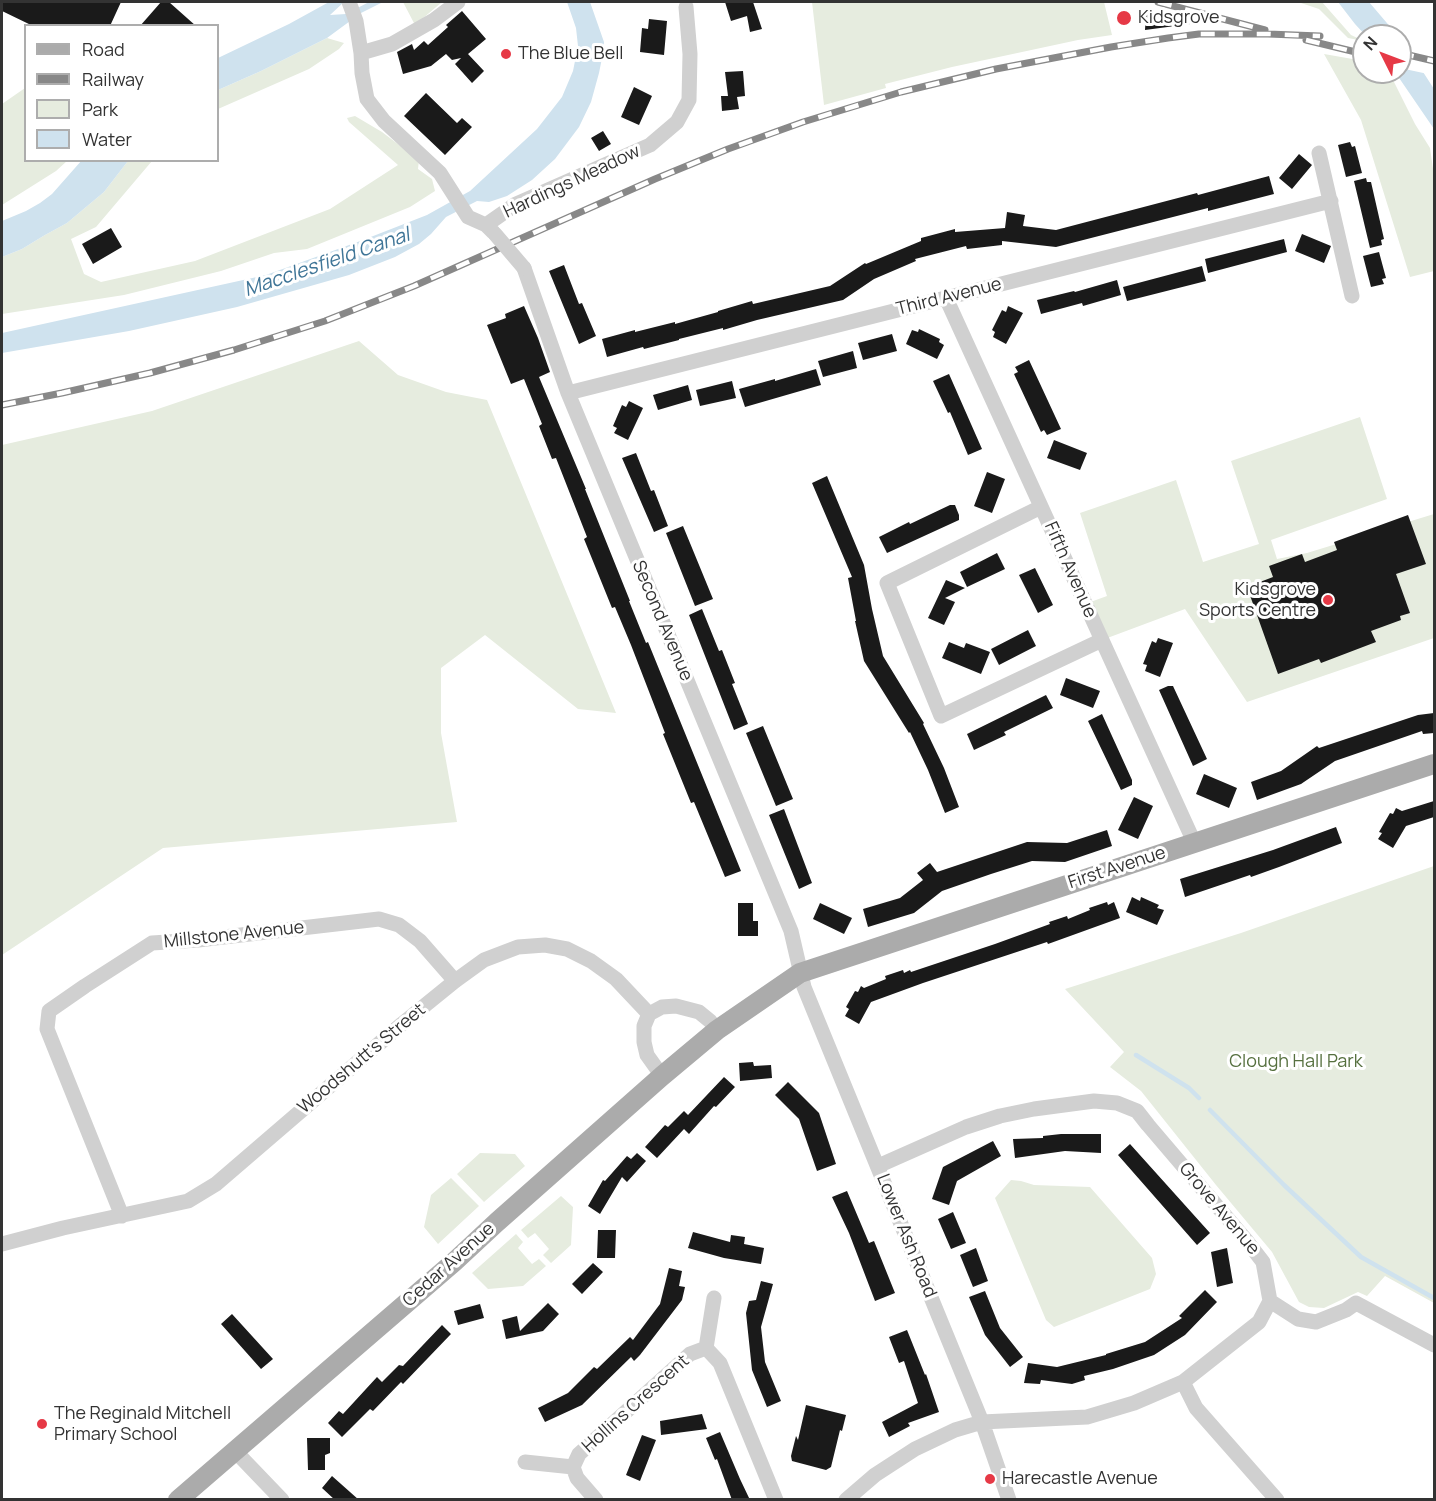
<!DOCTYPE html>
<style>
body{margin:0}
#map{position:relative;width:1436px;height:1501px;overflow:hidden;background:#fff;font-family:Manrope,sans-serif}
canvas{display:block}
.frame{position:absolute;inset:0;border:3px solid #333;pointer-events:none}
.legend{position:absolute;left:24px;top:24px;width:195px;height:138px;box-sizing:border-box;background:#fff;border:2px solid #adadad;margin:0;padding:8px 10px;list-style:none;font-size:18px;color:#333}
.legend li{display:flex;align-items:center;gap:12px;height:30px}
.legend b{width:30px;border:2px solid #adadad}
.north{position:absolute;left:1352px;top:24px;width:60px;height:60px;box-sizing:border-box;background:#fff;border:2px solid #adadad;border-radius:50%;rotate:312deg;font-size:16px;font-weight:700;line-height:24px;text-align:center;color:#333}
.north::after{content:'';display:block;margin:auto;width:21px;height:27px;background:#e63946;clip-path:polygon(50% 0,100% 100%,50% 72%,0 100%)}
</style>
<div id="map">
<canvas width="1436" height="1501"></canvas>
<div class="frame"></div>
<ul class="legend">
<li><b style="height:8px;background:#ababab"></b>Road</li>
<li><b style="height:8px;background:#888"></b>Railway</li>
<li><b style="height:16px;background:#e6ecdf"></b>Park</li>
<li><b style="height:16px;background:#cfe2ee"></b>Water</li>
</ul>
<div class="north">N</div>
</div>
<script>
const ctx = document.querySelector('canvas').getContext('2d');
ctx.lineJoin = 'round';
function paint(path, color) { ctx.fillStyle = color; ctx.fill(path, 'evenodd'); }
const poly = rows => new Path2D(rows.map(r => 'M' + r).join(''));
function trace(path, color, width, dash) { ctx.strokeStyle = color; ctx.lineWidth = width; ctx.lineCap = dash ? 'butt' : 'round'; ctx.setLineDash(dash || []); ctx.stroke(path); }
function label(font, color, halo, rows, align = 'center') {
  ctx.font = font + ' Manrope,sans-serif'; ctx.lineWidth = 6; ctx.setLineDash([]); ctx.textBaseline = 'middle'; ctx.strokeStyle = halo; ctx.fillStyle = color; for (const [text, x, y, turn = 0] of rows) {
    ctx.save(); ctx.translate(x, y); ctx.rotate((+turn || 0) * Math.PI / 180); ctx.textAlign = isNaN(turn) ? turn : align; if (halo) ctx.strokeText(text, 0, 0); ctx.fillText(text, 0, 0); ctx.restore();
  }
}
const green = poly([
 [403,2,442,2,415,25],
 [812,2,1104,2,1112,35,1078,40,952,67,885,84,886,88,824,105],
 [1298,2,1322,2,1351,35,1364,41,1348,38,1319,9],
 [327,38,344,43,339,49,309,69,218,109,218,90,261,71],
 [1324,54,1364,61,1364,72,1389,72,1415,124,1430,148,1434,176,1434,271,1410,277,1361,120],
 [25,88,26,160,67,161,56,171,2,205,2,104],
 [355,116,382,132,419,160,418,169,432,179,435,191,410,207,307,249,274,253,221,271,124,295,2,314,2,257,22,249,45,235,67,223,104,192,128,161,152,161,96,227,71,239,84,274,101,282,195,261,330,209,398,165,349,122,347,118],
 [359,341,398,375,446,392,487,400,616,713,578,709,485,635,441,668,441,733,457,822,163,848,2,955,2,445,152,411],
 [1360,417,1387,499,1271,540,1277,559,1307,553,1434,514,1434,638,1247,702,1185,609,1102,640,1085,604,1107,596,1080,513,1176,480,1203,562,1259,544,1231,461],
 [1434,866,1434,1303,1385,1276,1367,1296,1358,1292,1324,1308,1309,1307,1299,1302,1272,1252,1216,1185,1141,1091,1110,1067,1124,1052,1065,989,1241,933],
 [480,1153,515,1154,525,1166,484,1202,457,1174],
 [451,1178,479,1206,438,1244,424,1227,431,1195],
 [1011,1180,1021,1181,1034,1185,1090,1187,1152,1258,1156,1274,1150,1289,1054,1327,1046,1320,995,1198],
 [561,1196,573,1207,571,1245,551,1263,543,1255,549,1249,535,1233,528,1238,521,1230],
 [516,1234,523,1242,518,1248,532,1264,539,1259,546,1266,523,1286,488,1289,472,1273]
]);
const water = poly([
 [329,2,344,2,330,15,346,14,369,2,383,2,361,13,327,38,261,71,218,90,218,58,289,24],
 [567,2,590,2,604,42,603,53,599,73,591,102,579,127,555,159,532,180,507,196,489,202,477,201,446,217,431,234,419,244,395,257,349,275,237,307,129,331,2,353,2,333,266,275,363,240,427,215,470,191,537,129,562,97,573,71,578,46,576,28],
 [1338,2,1369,2,1398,36,1366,36,1355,24],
 [1400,38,1407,47,1434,89,1434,129,1395,72,1400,72],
 [82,160,128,161,104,192,67,223,45,235,22,249,2,257,2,221,26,211,40,203,52,194]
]);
const pier = poly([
 [1400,48,1413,50,1428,74,1400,68]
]);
const stream = poly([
 [1136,1055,1189,1088,1199,1098],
 [1210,1110,1284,1185,1361,1257,1434,1298]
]);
const building = poly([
 [2,2,121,2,110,26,33,26,2,11],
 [161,2,169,2,196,26,140,26],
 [725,2,753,2,762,29,750,32,747,16,731,21],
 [462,11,486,39,468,54,484,71,472,83,455,64,461,58,452,60,446,54,431,66,403,74,397,52,412,44,414,50,424,41,428,45,448,27,446,25],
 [1146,12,1190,24,1145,30],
 [649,19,667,21,664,55,640,52,642,28,648,29],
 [743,71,745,96,737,97,739,109,722,111,721,96,728,96,725,72],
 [634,87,652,96,639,125,621,117],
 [426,93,457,123,462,118,472,127,445,155,404,116],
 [603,131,611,144,599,151,591,138],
 [1350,142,1352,147,1355,146,1362,173,1346,177,1338,145],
 [1299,154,1312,165,1292,189,1279,178],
 [1269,176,1274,194,1208,211,1208,208,1056,247,1002,241,1002,245,967,249,966,246,915,259,916,261,874,279,843,300,757,320,723,330,723,328,679,339,679,340,644,349,643,347,607,357,602,339,635,330,635,332,675,322,675,324,718,312,718,311,752,301,753,304,830,286,865,263,866,264,921,241,921,238,955,229,955,232,1005,228,1007,212,1025,215,1023,226,1056,230,1197,193,1198,195],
 [1366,178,1367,182,1371,182,1384,239,1381,240,1382,245,1370,248,1354,181],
 [111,228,122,247,93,264,82,244],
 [1302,234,1331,246,1324,263,1295,251],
 [1284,239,1287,252,1208,273,1205,259],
 [1379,252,1386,278,1382,279,1384,284,1371,287,1363,256],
 [564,265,579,304,582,303,596,336,579,344,549,271],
 [1202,266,1206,281,1127,301,1123,287],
 [1117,280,1121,295,1083,306,1082,303,1041,314,1037,300,1074,291,1075,292],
 [524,306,538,338,550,372,539,377,586,489,585,489,630,601,629,601,646,643,648,642,741,871,725,877,694,802,691,803,663,734,665,733,631,645,615,607,612,608,597,571,584,539,587,537,556,458,552,459,539,426,542,424,524,379,511,384,487,325,506,318,505,314],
 [1008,306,1023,313,1006,344,993,337,995,332,992,330,1002,310,1006,312],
 [919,329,940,339,939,342,944,345,937,359,906,344,912,330,918,332],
 [892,334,897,351,863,360,858,343],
 [853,351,857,368,823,377,818,361],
 [1029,360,1061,429,1047,435,1044,430,1041,432,1014,374,1018,372,1015,367],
 [816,369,821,385,745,407,739,389,775,379,775,381],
 [949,374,982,449,968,455,950,412,948,413,933,381],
 [732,381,736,398,700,406,696,390],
 [688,385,692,400,658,410,653,395],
 [629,401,643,408,628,440,614,433,617,428,613,426,622,405,626,407],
 [1054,440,1087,453,1080,470,1047,458],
 [636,453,651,491,654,490,668,526,654,532,622,458],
 [987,472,1005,479,992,513,974,506],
 [827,476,864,565,872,609,883,656,924,723,923,724,944,768,959,807,945,813,928,770,910,732,909,733,864,661,855,621,856,621,848,578,852,577,812,483],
 [950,505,955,505,959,515,959,520,887,553,879,537,909,522,910,524],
 [1408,515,1426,564,1396,574,1410,613,1400,616,1401,620,1371,631,1376,642,1321,663,1319,659,1278,674,1247,587,1273,577,1269,566,1302,554,1305,562,1337,550,1334,542],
 [683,526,713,599,695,606,666,533],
 [997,553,1005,569,967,587,960,572],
 [1035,568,1053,605,1038,613,1019,575],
 [946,580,965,588,945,598,955,602,944,625,928,618],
 [702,609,719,651,722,650,735,683,732,684,748,724,734,730,689,615],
 [1028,630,1036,646,999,665,991,649],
 [1158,638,1173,643,1160,677,1145,671,1147,665,1143,664,1152,641,1156,643],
 [949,642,964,648,966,643,990,652,981,674,942,658],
 [1066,678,1100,691,1093,708,1060,695],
 [1168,686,1173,686,1207,759,1193,766,1159,690],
 [1046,695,1053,708,1004,732,1006,735,974,750,967,734],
 [1434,713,1434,733,1423,734,1422,731,1335,761,1301,784,1257,800,1251,782,1281,771,1317,746,1319,748,1418,715],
 [1102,714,1132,780,1132,785,1121,790,1088,721],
 [763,726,793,799,776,806,746,733],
 [1204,774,1237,788,1229,808,1196,794],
 [1134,797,1153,806,1138,839,1118,830],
 [1434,801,1434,817,1406,826,1393,848,1378,839,1382,833,1379,832,1390,813,1393,814,1396,808,1402,811],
 [784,809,812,883,799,889,769,815],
 [1336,827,1342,843,1279,867,1251,877,1250,875,1185,897,1180,879,1273,850],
 [1107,830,1112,846,1065,862,1032,861,991,874,942,891,914,913,868,927,863,909,900,898,923,880,917,873,930,863,937,872,1027,842,1067,843],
 [1132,897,1140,901,1141,897,1159,905,1157,908,1164,910,1157,925,1126,912],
 [1107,902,1108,905,1114,902,1120,918,1048,944,1047,942,923,983,871,1002,859,1024,845,1016,849,1009,846,1007,855,991,858,992,861,986,864,988,886,979,885,976,903,970,904,973,910,970,911,972,995,944,1050,924,1049,922,1067,916,1068,919,1090,910,1089,908],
 [738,903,753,903,753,921,758,921,758,936,738,936],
 [820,903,852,918,844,934,813,919],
 [753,1062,754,1066,771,1065,772,1078,740,1081,739,1063],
 [724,1077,735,1087,716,1107,714,1106,689,1134,684,1129,657,1158,645,1147,665,1125,668,1127,684,1111,688,1115],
 [788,1082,819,1113,836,1164,817,1171,799,1119,775,1095],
 [1061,1134,1101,1134,1101,1153,1065,1151,1015,1158,1013,1139,1043,1138,1043,1136],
 [993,1141,1001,1156,957,1181,949,1205,932,1199,943,1167],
 [1130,1144,1210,1233,1197,1245,1118,1155],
 [637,1153,646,1161,627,1182,622,1177,600,1214,588,1206,603,1180,605,1181,627,1156,631,1159],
 [847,1191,869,1243,874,1241,895,1293,875,1301,849,1233,832,1197],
 [953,1212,966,1243,951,1249,938,1219],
 [598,1230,616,1230,615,1258,597,1258],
 [693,1232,730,1242,731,1235,745,1237,744,1244,764,1248,761,1264,724,1258,688,1248],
 [976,1248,988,1281,973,1287,960,1255],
 [1227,1248,1233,1283,1217,1287,1211,1252],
 [593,1263,603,1272,582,1294,572,1284],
 [669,1268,682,1271,679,1286,685,1287,682,1300,640,1355,634,1361,631,1357,582,1405,545,1422,538,1408,568,1393,594,1367,597,1369,630,1337,633,1340,660,1304],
 [761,1281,773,1284,761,1327,765,1362,781,1401,767,1407,752,1370,746,1313,749,1301,756,1300],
 [1205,1290,1217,1302,1185,1335,1154,1355,1113,1369,1084,1376,1085,1380,1072,1384,1041,1380,1040,1384,1024,1383,1028,1363,1057,1367,1106,1355,1106,1354,1145,1342,1182,1318,1179,1316],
 [985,1291,1000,1328,1023,1357,1010,1367,985,1335,969,1297],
 [548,1303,559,1314,543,1331,506,1339,502,1320,517,1316,520,1331],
 [480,1304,484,1318,458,1325,454,1311],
 [232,1314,273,1359,261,1369,221,1324],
 [442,1325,451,1334,403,1384,401,1382,373,1411,370,1409,342,1437,328,1423,339,1411,343,1414,377,1377,382,1382,399,1365,403,1366],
 [907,1330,925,1375,926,1374,939,1412,908,1423,910,1426,889,1437,882,1422,918,1403,904,1361,899,1363,889,1337],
 [806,1405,846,1415,842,1431,840,1430,831,1467,826,1470,792,1461,791,1456,796,1436,798,1440],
 [702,1414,707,1429,661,1435,660,1421],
 [720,1432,740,1479,750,1500,732,1500,717,1459,715,1460,706,1438],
 [642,1435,656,1440,640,1481,626,1475],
 [307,1438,330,1438,330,1453,325,1455,325,1470,308,1470],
 [332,1476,359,1500,335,1500,322,1488]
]);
const minor = poly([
 [349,2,356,21,361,53,362,73,367,99,384,121,440,173,468,217,486,225,493,232],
 [361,53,392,44,434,20,458,2],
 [1319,153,1352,296],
 [486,225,516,204,650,145,677,122,689,100,690,54,686,7],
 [524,268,568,393,791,931,804,987,982,1422,1009,1500],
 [946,298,1194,842],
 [568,393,1331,201],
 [1041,507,887,583,941,716,1102,640],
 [649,1014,662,1007,676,1006,699,1012,710,1021,717,1030],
 [122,1216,47,1029,49,1011,85,986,152,943,198,940,379,919,399,925,420,941,455,981],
 [2,1244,63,1228,188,1201,216,1184,402,1024,455,981,484,960,518,947,545,945,567,949,591,961,616,979,649,1014,644,1026,644,1042,647,1055,662,1076],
 [1270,1301,1298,1319,1316,1322,1346,1310,1356,1303,1434,1345],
 [706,1348,714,1298],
 [1183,1382,1196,1408,1277,1500],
 [235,1451,282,1500],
 [525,1462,573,1467],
 [596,1500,577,1478,573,1467,579,1454,690,1354,706,1348,720,1363,776,1500],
 [846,1500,875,1475,915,1449,955,1430,982,1422,1087,1417,1134,1403,1183,1382,1259,1322,1270,1301,1263,1262,1246,1240,1148,1125,1137,1111,1117,1103,1094,1101,1034,1109,1000,1116,966,1127,878,1166]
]);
const major = poly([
 [178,1500,454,1262,497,1222,662,1076,717,1030,800,973,1434,764]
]);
const rail = poly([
 [1158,2,1265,30],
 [1306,40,1364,54],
 [1400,53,1434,61],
 [2,405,62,393,150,373,234,350,325,321,414,286,655,179,728,149,803,122,901,92,996,69,1111,47,1168,38,1199,34,1268,34,1320,36]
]);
const minorBridge = poly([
 [495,234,524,268]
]);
const markers = [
 [1124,18,8,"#e63946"],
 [506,54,6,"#e63946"],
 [1328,600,6,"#e63946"],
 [42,1424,6,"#e63946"],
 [990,1479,6,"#e63946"]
];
const poiNames = [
 ["Kidsgrove",1138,18],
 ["The Blue Bell",518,54],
 ["Kidsgrove",1316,590,"right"],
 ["Sports Centre",1316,611,"right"],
 ["The Reginald Mitchell",54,1414],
 ["Primary School",54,1435],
 ["Harecastle Avenue",1002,1479]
];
const streetNames = [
 ["Hardings Meadow",572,182,-25],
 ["Third Avenue",949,297,-14],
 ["Fifth Avenue",1070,570,66],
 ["Second Avenue",662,621,67],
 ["First Avenue",1117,868,-18],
 ["Millstone Avenue",234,935,-6],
 ["Woodshutt's Street",362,1059,-40],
 ["Grove Avenue",1219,1209,50],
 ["Lower Ash Road",906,1236,68],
 ["Cedar Avenue",449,1265,-42],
 ["Hollins Crescent",636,1404,-42]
];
const parkNames = [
 ["Clough Hall Park",1296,1062]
];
const waterNames = [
 ["Macclesfield Canal",327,263,-19]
];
paint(green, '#e6ecdf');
paint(water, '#cfe2ee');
paint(pier, '#fff');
trace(stream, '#cfe2ee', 4.5);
paint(building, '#1a1a1a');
trace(minor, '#d0d0d0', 15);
trace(major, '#ababab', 20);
trace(rail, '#888', 7);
trace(rail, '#fff', 4.5, [14]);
trace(minorBridge, '#d0d0d0', 15);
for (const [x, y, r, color] of markers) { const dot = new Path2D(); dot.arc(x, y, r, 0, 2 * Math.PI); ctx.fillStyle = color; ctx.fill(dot); trace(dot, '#fff', 2); }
label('18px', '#333', '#fff', poiNames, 'left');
label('18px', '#333', '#fff', streetNames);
label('18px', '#56703f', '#fff', parkNames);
label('italic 20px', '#3f7597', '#fff', waterNames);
</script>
